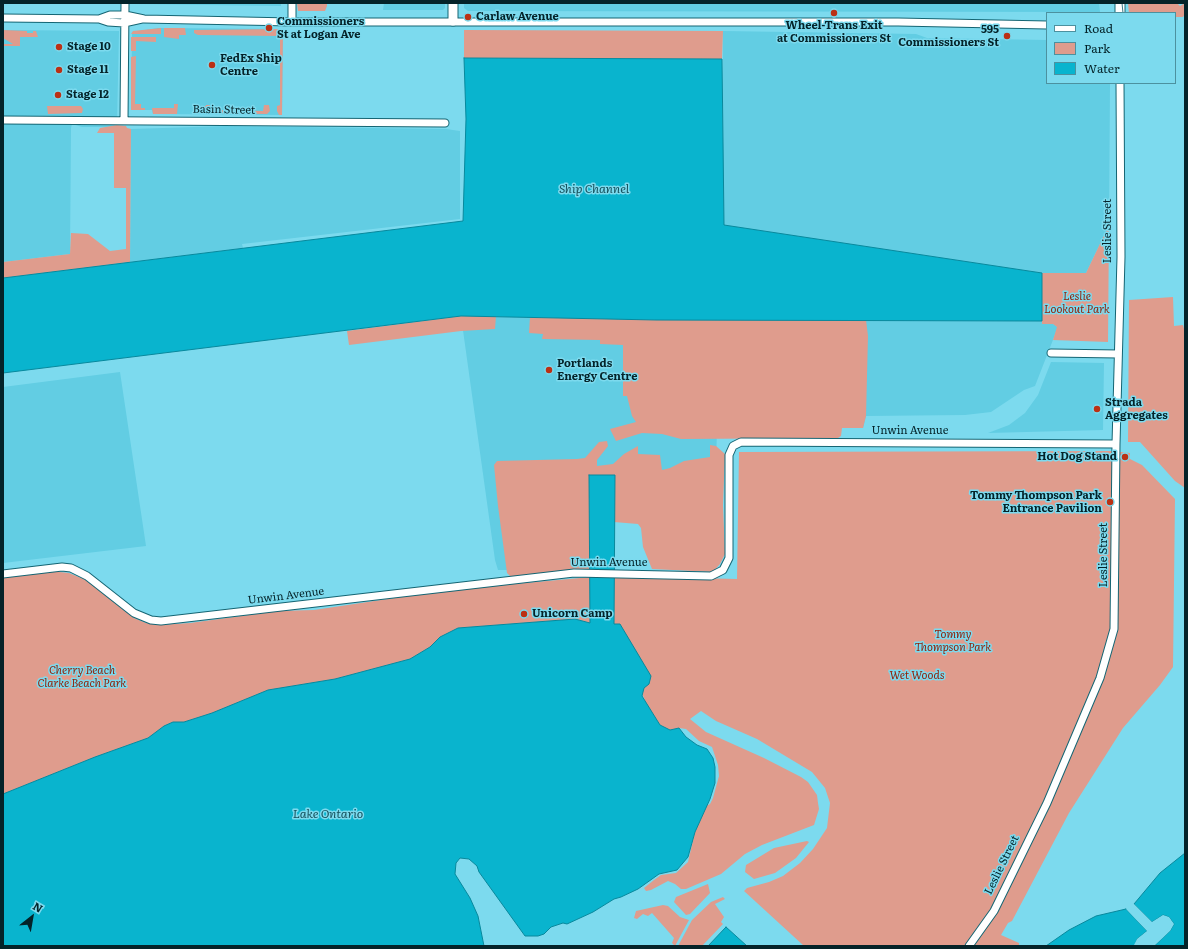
<!DOCTYPE html>
<style>
body{margin:0}
#map{position:relative;width:1188px;height:949px;overflow:hidden;background:#7cdaee;font-family:Literata,serif}
canvas{display:block}
.frame{position:absolute;inset:0;border:4px solid #042329;pointer-events:none}
.legend{position:absolute;left:1046px;top:12px;width:130px;height:72px;box-sizing:border-box;background:#7cdaee;border:1px solid #4c919f;margin:0;padding:5px 7px;list-style:none;font-size:12px;color:#042329}
.legend li{display:flex;align-items:center;gap:8px;height:20px}
.legend b{width:20px;border:1px solid #4c919f}
.north{position:absolute;left:12px;top:897px;width:40px;height:40px;-webkit-text-stroke:3px #7cdaee;paint-order:stroke;rotate:31deg;font-size:11px;font-weight:700;line-height:16px;text-align:center;color:#042329}
.north::after{content:'';display:block;margin:auto;width:14px;height:18px;background:#042329;clip-path:polygon(50% 0,100% 100%,50% 72%,0 100%)}
</style>
<div id="map">
<canvas width="1188" height="949"></canvas>
<div class="frame"></div>
<ul class="legend">
<li><b style="height:5px;background:#fff"></b>Road</li>
<li><b style="height:11px;background:#df9c8d"></b>Park</li>
<li><b style="height:11px;background:#09b4ce"></b>Water</li>
</ul>
<div class="north">N</div>
</div>
<script>
const ctx = document.querySelector('canvas').getContext('2d');
ctx.lineJoin = 'round';
function paint(path, color) { ctx.fillStyle = color; ctx.fill(path, 'evenodd'); }
const poly = rows => new Path2D(rows.map(r => 'M' + r).join(''));
function trace(path, color, width, dash) { ctx.strokeStyle = color; ctx.lineWidth = width; ctx.lineCap = dash ? 'butt' : 'round'; ctx.setLineDash(dash || []); ctx.stroke(path); }
function label(font, color, halo, rows, align = 'center') {
  ctx.font = font + ' Literata,serif'; ctx.lineWidth = 3; ctx.setLineDash([]); ctx.textBaseline = 'middle'; ctx.strokeStyle = halo; ctx.fillStyle = color; for (const [text, x, y, turn = 0] of rows) {
    ctx.save(); ctx.translate(x, y); ctx.rotate((+turn || 0) * Math.PI / 180); ctx.textAlign = isNaN(turn) ? turn : align; if (halo) ctx.strokeText(text, 0, 0); ctx.fillText(text, 0, 0); ctx.restore();
  }
}
const built = poly([
 [134,3,281,3,281,6,134,4],
 [384,3,445,3,445,8,443,10,383,10],
 [464,3,1099,3,1100,12,468,11,464,8],
 [158,28,283,29,282,115,153,114,152,110,131,110,132,32],
 [3,30,119,31,117,125,112,127,82,127,72,124,71,128,70,254,3,262],
 [723,31,916,34,927,38,1047,40,1047,83,1110,83,1109,225,1086,273,1042,273,723,225],
 [226,126,446,129,460,131,460,219,242,244,243,248,130,262,131,129],
 [461,316,656,320,1042,321,1042,324,1053,324,1058,327,1035,386,1024,390,991,412,965,415,866,416,863,428,717,428,715,504,656,531,615,488,615,475,510,570,498,570,495,560],
 [1051,362,1104,363,1103,430,988,433,1009,425,1025,413,1038,395],
 [120,372,146,546,3,563,3,387]
]);
const green = poly([
 [297,3,327,3,327,6,325,11,298,11],
 [1128,3,1177,3,1180,6,1185,3,1185,14,1183,17,1175,17,1175,13,1129,13],
 [161,28,161,34,131,34,133,31],
 [164,28,185,28,186,35,179,35,179,39,164,37],
 [3,30,27,31,27,33,33,33,33,31,36,31,38,37,20,37,20,46,3,46,3,44,13,44,3,38],
 [194,30,283,29,282,115,279,115,277,111,277,106,280,105,280,36,198,35,194,33],
 [464,30,723,31,722,59,464,58],
 [131,37,156,37,156,42,136,41,136,51,131,51],
 [136,56,135,104,141,104,141,108,145,108,145,110,131,110,131,57],
 [174,104,178,104,177,114,153,114,152,108,174,108],
 [206,105,210,105,211,110,263,111,264,105,269,105,270,111,267,114,195,113,197,106,206,106],
 [47,106,81,106,83,109,82,113,48,114],
 [117,125,126,126,127,128,131,129,130,262,3,278,3,262,70,254,71,233,88,234,110,251,126,249,126,188,114,188,114,133,97,133,100,128],
 [1109,225,1108,342,1053,340,1057,327,1053,324,1042,324,1042,273,1086,273],
 [1173,297,1174,326,1183,325,1185,333,1185,488,1175,481,1140,442,1128,442,1129,300],
 [461,316,496,316,495,329,461,331,349,345,347,331],
 [530,317,656,320,866,320,868,336,866,416,863,428,842,428,841,436,838,438,681,439,662,434,642,433,616,441,610,429,636,422,632,416,627,396,623,396,623,345,600,344,600,340,542,339,543,334,529,333],
 [607,441,608,446,597,460,597,466,613,464,624,454,638,446,638,454,660,455,662,470,670,468,684,461,710,457,710,445,716,446,725,454,723,505,725,554,720,564,713,572,652,569,643,547,641,528,638,524,614,522,615,475,589,475,589,560,591,571,511,577,507,573,498,506,494,465,497,461,577,459,585,458,599,442],
 [1113,451,1130,453,1130,459,1142,465,1175,499,1173,667,1160,685,1123,728,1069,813,1012,921,1008,923,1001,935,1019,943,1019,946,804,946,744,891,747,888,769,882,783,876,800,863,813,849,827,828,830,803,825,788,812,772,757,739,716,721,701,711,690,719,706,732,764,758,801,777,808,782,817,795,818,803,819,809,814,825,762,845,745,854,721,874,686,889,681,889,675,884,668,881,651,890,646,891,644,888,654,880,661,875,676,873,688,862,695,832,706,806,710,804,713,798,719,776,718,765,712,747,699,741,686,729,679,728,670,730,660,725,646,703,642,693,645,686,650,682,614,625,614,576,737,579,739,452],
 [50,571,69,573,86,580,134,618,146,623,158,625,190,623,278,611,314,610,448,590,591,577,590,623,575,619,458,628,440,637,430,647,410,659,335,679,268,690,212,713,184,722,173,722,164,726,148,738,95,757,3,794,3,577],
 [807,841,809,842,796,858,775,873,754,879,745,872,746,865,774,848],
 [708,884,710,893,690,914,686,915,674,902,676,897],
 [723,897,725,899,715,904,724,917,721,922,723,924,702,946,678,946,692,920,711,902],
 [663,905,668,906,680,917,689,920,675,946,672,943,674,938,652,913,648,916,643,914,637,919,634,918,636,911]
]);
const water = poly([
 [464,58,722,59,724,225,1042,273,1042,321,656,320,461,316,3,373,3,278,463,221,466,119,464,58],
 [589,475,615,475,614,624,620,624,651,676,649,684,644,688,642,696,660,725,670,730,679,728,686,737,697,745,707,749,713,758,715,767,715,783,710,799,695,832,688,857,677,870,659,874,638,889,621,897,614,899,593,912,567,924,563,923,551,927,544,934,538,936,525,936,479,872,477,866,469,859,460,858,456,863,455,874,470,898,478,916,484,946,3,946,3,794,95,757,148,738,164,726,173,722,184,722,212,713,268,690,335,679,410,659,430,647,440,637,458,628,575,619,590,623,589,475],
 [1185,853,1185,946,1154,946,1170,931,1174,924,1169,917,1163,915,1152,922,1134,904,1160,873,1185,853],
 [1126,909,1147,931,1137,939,1135,946,1046,946,1069,930,1096,916,1126,909],
 [726,927,747,946,708,946,726,927]
]);
const pier = poly([
 [1134,904,1152,922,1163,915,1169,917,1174,924,1170,931,1154,946,1152,946,1172,924,1168,918,1163,918,1156,923,1151,923,1133,905],
 [1127,908,1149,930,1139,940,1137,946,1134,945,1137,939,1147,931,1126,909]
]);
const minor = poly([
 [3,18,99,19,110,15,125,15,144,19,292,22,898,22,1047,25],
 [99,19,108,22,124,23,142,19],
 [292,22,292,3],
 [3,120,445,123],
 [124,120,125,3],
 [1051,353,1118,354],
 [3,574,62,567,71,568,87,576,134,613,151,620,161,621,574,573,711,576,723,570,729,558,729,455,733,446,741,442,1116,444],
 [969,946,994,911,1047,803,1100,678,1114,629,1116,444,1121,257,1120,83]
]);
const major = poly([
 [1120,13,1120,3],
 [453,21,453,3]
]);
const tram = poly([
 [1122,3,1123,13]
]);
const markers = [
 [834,13,4,"#bb3014"],
 [468,17,4,"#bb3014"],
 [269,28,4,"#bb3014"],
 [1007,36,4,"#bb3014"],
 [59,47,4,"#bb3014"],
 [212,65,4,"#bb3014"],
 [59,70,4,"#bb3014"],
 [58,95,4,"#bb3014"],
 [549,370,4,"#bb3014"],
 [1097,409,4,"#bb3014"],
 [1125,457,4,"#bb3014"],
 [1110,502,4,"#bb3014"],
 [524,614,4,"#bb3014"]
];
const poiNames = [
 ["Carlaw Avenue",476,17],
 ["Commissioners",277,22],
 ["St at Logan Ave",277,35],
 ["Wheel-Trans Exit",834,26,"center"],
 ["at Commissioners St",834,39,"center"],
 ["595",999,30,"right"],
 ["Commissioners St",999,43,"right"],
 ["Stage 10",67,47],
 ["FedEx Ship",220,59],
 ["Centre",220,72],
 ["Stage 11",67,70],
 ["Stage 12",66,95],
 ["Portlands",557,364],
 ["Energy Centre",557,377],
 ["Strada",1105,403],
 ["Aggregates",1105,416],
 ["Hot Dog Stand",1117,457,"right"],
 ["Tommy Thompson Park",1102,496,"right"],
 ["Entrance Pavilion",1102,509,"right"],
 ["Unicorn Camp",532,614]
];
const streetNames = [
 ["Basin Street",224,110,1],
 ["Leslie Street",1108,231,-90],
 ["Unwin Avenue",910,431],
 ["Leslie Street",1104,555,-90],
 ["Unwin Avenue",609,563],
 ["Unwin Avenue",286,596,-7],
 ["Leslie Street",1002,865,-64]
];
const parkNames = [
 ["Leslie",1077,297],
 ["Lookout Park",1077,310],
 ["Tommy",953,635],
 ["Thompson Park",953,648],
 ["Cherry Beach",82,671],
 ["Clarke Beach Park",82,684],
 ["Wet Woods",917,676]
];
const waterNames = [
 ["Ship Channel",594,189],
 ["Lake Ontario",328,814]
];
paint(built, '#62cde3');
paint(green, '#df9c8d');
paint(water, '#09b4ce');
trace(water, '#08889c', 1);
paint(pier, '#7cdaee');
trace(minor, '#156573', 9);
trace(major, '#156573', 11);
trace(minor, '#fff', 7);
trace(major, '#fff', 9);
trace(tram, '#3c7885', 1);
for (const [x, y, r, color] of markers) { const dot = new Path2D(); dot.arc(x, y, r, 0, 2 * Math.PI); ctx.fillStyle = color; ctx.fill(dot); trace(dot, '#7cdaee', 1.5); }
label('bold 11px', '#042329', '#7cdaee', poiNames, 'left');
label('11px', '#042329', '#7cdaee', streetNames);
label('italic 11px', '#922109', '#7cdaee', parkNames);
label('italic 12px', '#15505b', '#7cdaee', waterNames);
</script>
